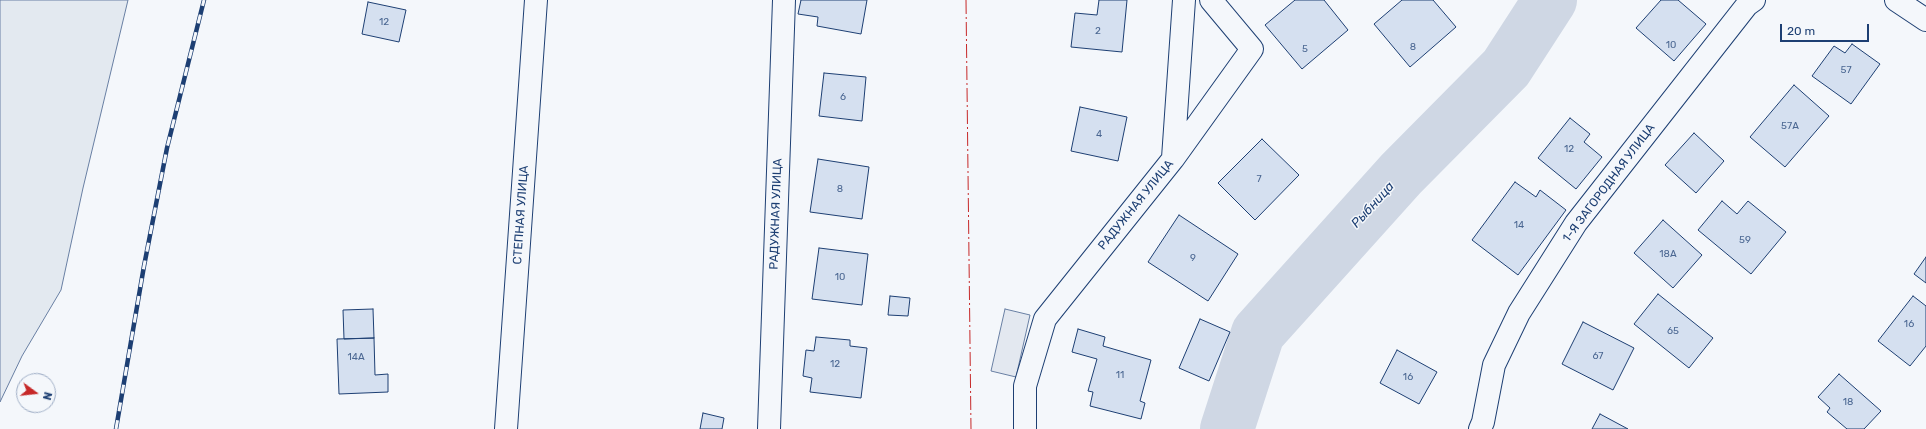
<!DOCTYPE html>
<meta charset="utf-8">
<style>
body{margin:0}
#map{position:relative;width:1926px;height:429px;overflow:hidden;background:#f4f7fb;font-family:Rubik,sans-serif}
canvas{display:block}
.north{position:absolute;left:16px;top:373px;width:40px;height:40px;box-sizing:border-box;background:#f4f7fb;border:1px solid #9eadc5;border-radius:50%;rotate:105deg;font-size:11px;font-weight:700;line-height:16px;text-align:center;color:#1d3f73}
.north::after{content:'';display:block;margin:auto;width:14px;height:18px;background:#c62828;clip-path:polygon(50% 0,100% 100%,50% 72%,0 100%)}
.scale{position:absolute;left:1780px;top:24px;width:89px;height:18px;box-sizing:border-box;border:2px solid #1d3f73;border-top:0;padding-left:5px;font-size:12px;line-height:14px;white-space:nowrap;color:#1d3f73;-webkit-text-stroke:3px #f4f7fb;paint-order:stroke}
</style>
<div id="map">
<canvas width="1926" height="429"></canvas>
<div class="north">N</div>
<div class="scale">20 m</div>
</div>
<script>
const ctx = document.querySelector('canvas').getContext('2d');
ctx.lineJoin = 'round';
function paint(path, color) { ctx.fillStyle = color; ctx.fill(path, 'evenodd'); }
const poly = rows => new Path2D(rows.map(r => 'M' + r).join(''));
function trace(path, color, width, dash) { ctx.strokeStyle = color; ctx.lineWidth = width; ctx.lineCap = dash ? 'butt' : 'round'; ctx.setLineDash(dash || []); ctx.stroke(path); }
function label(font, color, halo, rows, align = 'center') {
  ctx.font = font + ' Rubik,sans-serif'; ctx.lineWidth = 3; ctx.setLineDash([]); ctx.textBaseline = 'middle'; ctx.strokeStyle = halo; ctx.fillStyle = color; for (const [text, x, y, turn = 0] of rows) {
    ctx.save(); ctx.translate(x, y); ctx.rotate((+turn || 0) * Math.PI / 180); ctx.textAlign = isNaN(turn) ? turn : align; if (halo) ctx.strokeText(text, 0, 0); ctx.fillText(text, 0, 0); ctx.restore();
  }
}
const green = poly([
 [0,0,128,0,83,188,61,290,22,356,0,402,0,0]
]);
const parking = poly([
 [1005,309,1030,315,1016,377,991,371,1005,309]
]);
const river = poly([
 [1227,429,1258,333,1401,174,1506,68,1550,0]
]);
const building = poly([
 [801,0,867,0,861,34,817,26,818,17,798,14,801,0],
 [1099,0,1127,0,1122,52,1071,47,1075,13,1097,15,1099,0],
 [1295,0,1324,0,1348,30,1302,69,1265,25,1295,0],
 [1402,0,1433,0,1456,27,1410,67,1374,24,1402,0],
 [1661,0,1678,0,1706,24,1674,61,1636,28,1661,0],
 [368,2,406,10,399,42,362,34,368,2],
 [1852,44,1880,64,1851,104,1812,76,1834,46,1845,53,1852,44],
 [824,73,866,77,862,121,819,116,824,73],
 [1794,85,1829,116,1785,167,1750,137,1794,85],
 [1080,107,1127,117,1118,161,1071,151,1080,107],
 [1570,118,1590,134,1584,142,1602,157,1576,189,1538,158,1570,118],
 [1694,133,1724,161,1696,193,1665,165,1694,133],
 [1262,139,1299,175,1255,220,1218,183,1262,139],
 [818,159,869,167,862,219,810,212,818,159],
 [1515,182,1536,197,1540,190,1566,210,1518,275,1472,240,1515,182],
 [1722,201,1737,214,1748,201,1786,232,1751,274,1698,230,1722,201],
 [1179,215,1238,254,1208,301,1148,262,1179,215],
 [1663,220,1702,255,1673,288,1634,253,1663,220],
 [819,248,868,254,862,305,812,299,819,248],
 [1926,257,1926,283,1914,274,1926,257],
 [1658,294,1713,338,1689,368,1634,324,1658,294],
 [890,296,910,298,908,316,888,315,890,296],
 [1913,296,1926,306,1926,346,1910,366,1878,341,1913,296],
 [373,309,374,338,344,339,343,310,373,309],
 [1200,319,1230,332,1209,381,1179,368,1200,319],
 [1583,322,1634,348,1613,390,1562,364,1583,322],
 [1078,329,1105,337,1103,346,1151,360,1140,401,1145,403,1141,419,1090,406,1093,392,1088,391,1097,359,1072,352,1078,329],
 [816,337,850,340,850,346,867,348,861,398,810,392,812,378,803,376,806,350,814,351,816,337],
 [374,338,375,375,388,374,388,392,339,394,337,339,374,338],
 [1397,350,1437,372,1419,404,1380,383,1397,350],
 [1839,374,1881,411,1864,429,1847,429,1827,412,1830,408,1818,397,1839,374],
 [703,413,724,418,722,429,700,429,703,413],
 [1600,414,1628,429,1592,429,1600,414]
]);
const minor = poly([
 [1896,0,1926,20],
 [1173,158,1184,0],
 [769,429,784,0],
 [1025,429,1025,386,1045,319,1173,159,1252,49,1211,0],
 [1480,429,1483,422,1494,365,1519,313,1576,223,1747,5,1754,0]
]);
const major = poly([
 [506,429,536,0]
]);
const rail = poly([
 [116,429,144,266,167,148,204,0]
]);
const power = poly([
 [966,0,971,429]
]);
const numberNames = [
 ["12",384,22],
 ["2",1098,31],
 ["10",1671,45],
 ["8",1413,47],
 ["5",1305,49],
 ["57",1846,70],
 ["6",843,97],
 ["57А",1790,126],
 ["4",1099,134],
 ["12",1569,149],
 ["7",1259,179],
 ["8",840,189],
 ["14",1519,225],
 ["59",1745,240],
 ["18А",1668,254],
 ["9",1193,258],
 ["10",840,277],
 ["16",1909,324],
 ["65",1673,331],
 ["67",1598,356],
 ["14А",356,357],
 ["12",835,364],
 ["11",1120,375],
 ["16",1408,377],
 ["18",1848,402]
];
const streetNames = [
 ["1-Я ЗАГОРОДНАЯ УЛИЦА",1609,183,-53],
 ["РАДУЖНАЯ УЛИЦА",1136,205,-51],
 ["РАДУЖНАЯ УЛИЦА",776,214,-88],
 ["СТЕПНАЯ УЛИЦА",521,215,-86]
];
const waterNames = [
 ["Рыбница",1373,205,-48]
];
paint(green, '#e3e9f0');
trace(green, '#687fa3', 1);
paint(parking, '#e3e8f0');
trace(parking, '#687fa3', 1);
trace(river, '#cfd7e4', 54);
paint(building, '#d5e0f0');
trace(building, '#1d3f73', 1);
trace(minor, '#1d3f73', 24);
trace(major, '#1d3f73', 24);
trace(minor, '#f4f7fb', 22);
trace(major, '#f4f7fb', 22);
trace(rail, '#1d3f73', 4.5);
trace(rail, '#f4f7fb', 3, [9]);
trace(power, '#c62828', 1, [14, 3, 2, 3]);
label('10px', '#4b6792', null, numberNames);
label('12px', '#1d3f73', '#f4f7fb', streetNames);
label('italic 13px', '#1d3f73', '#f4f7fb', waterNames);
</script>
